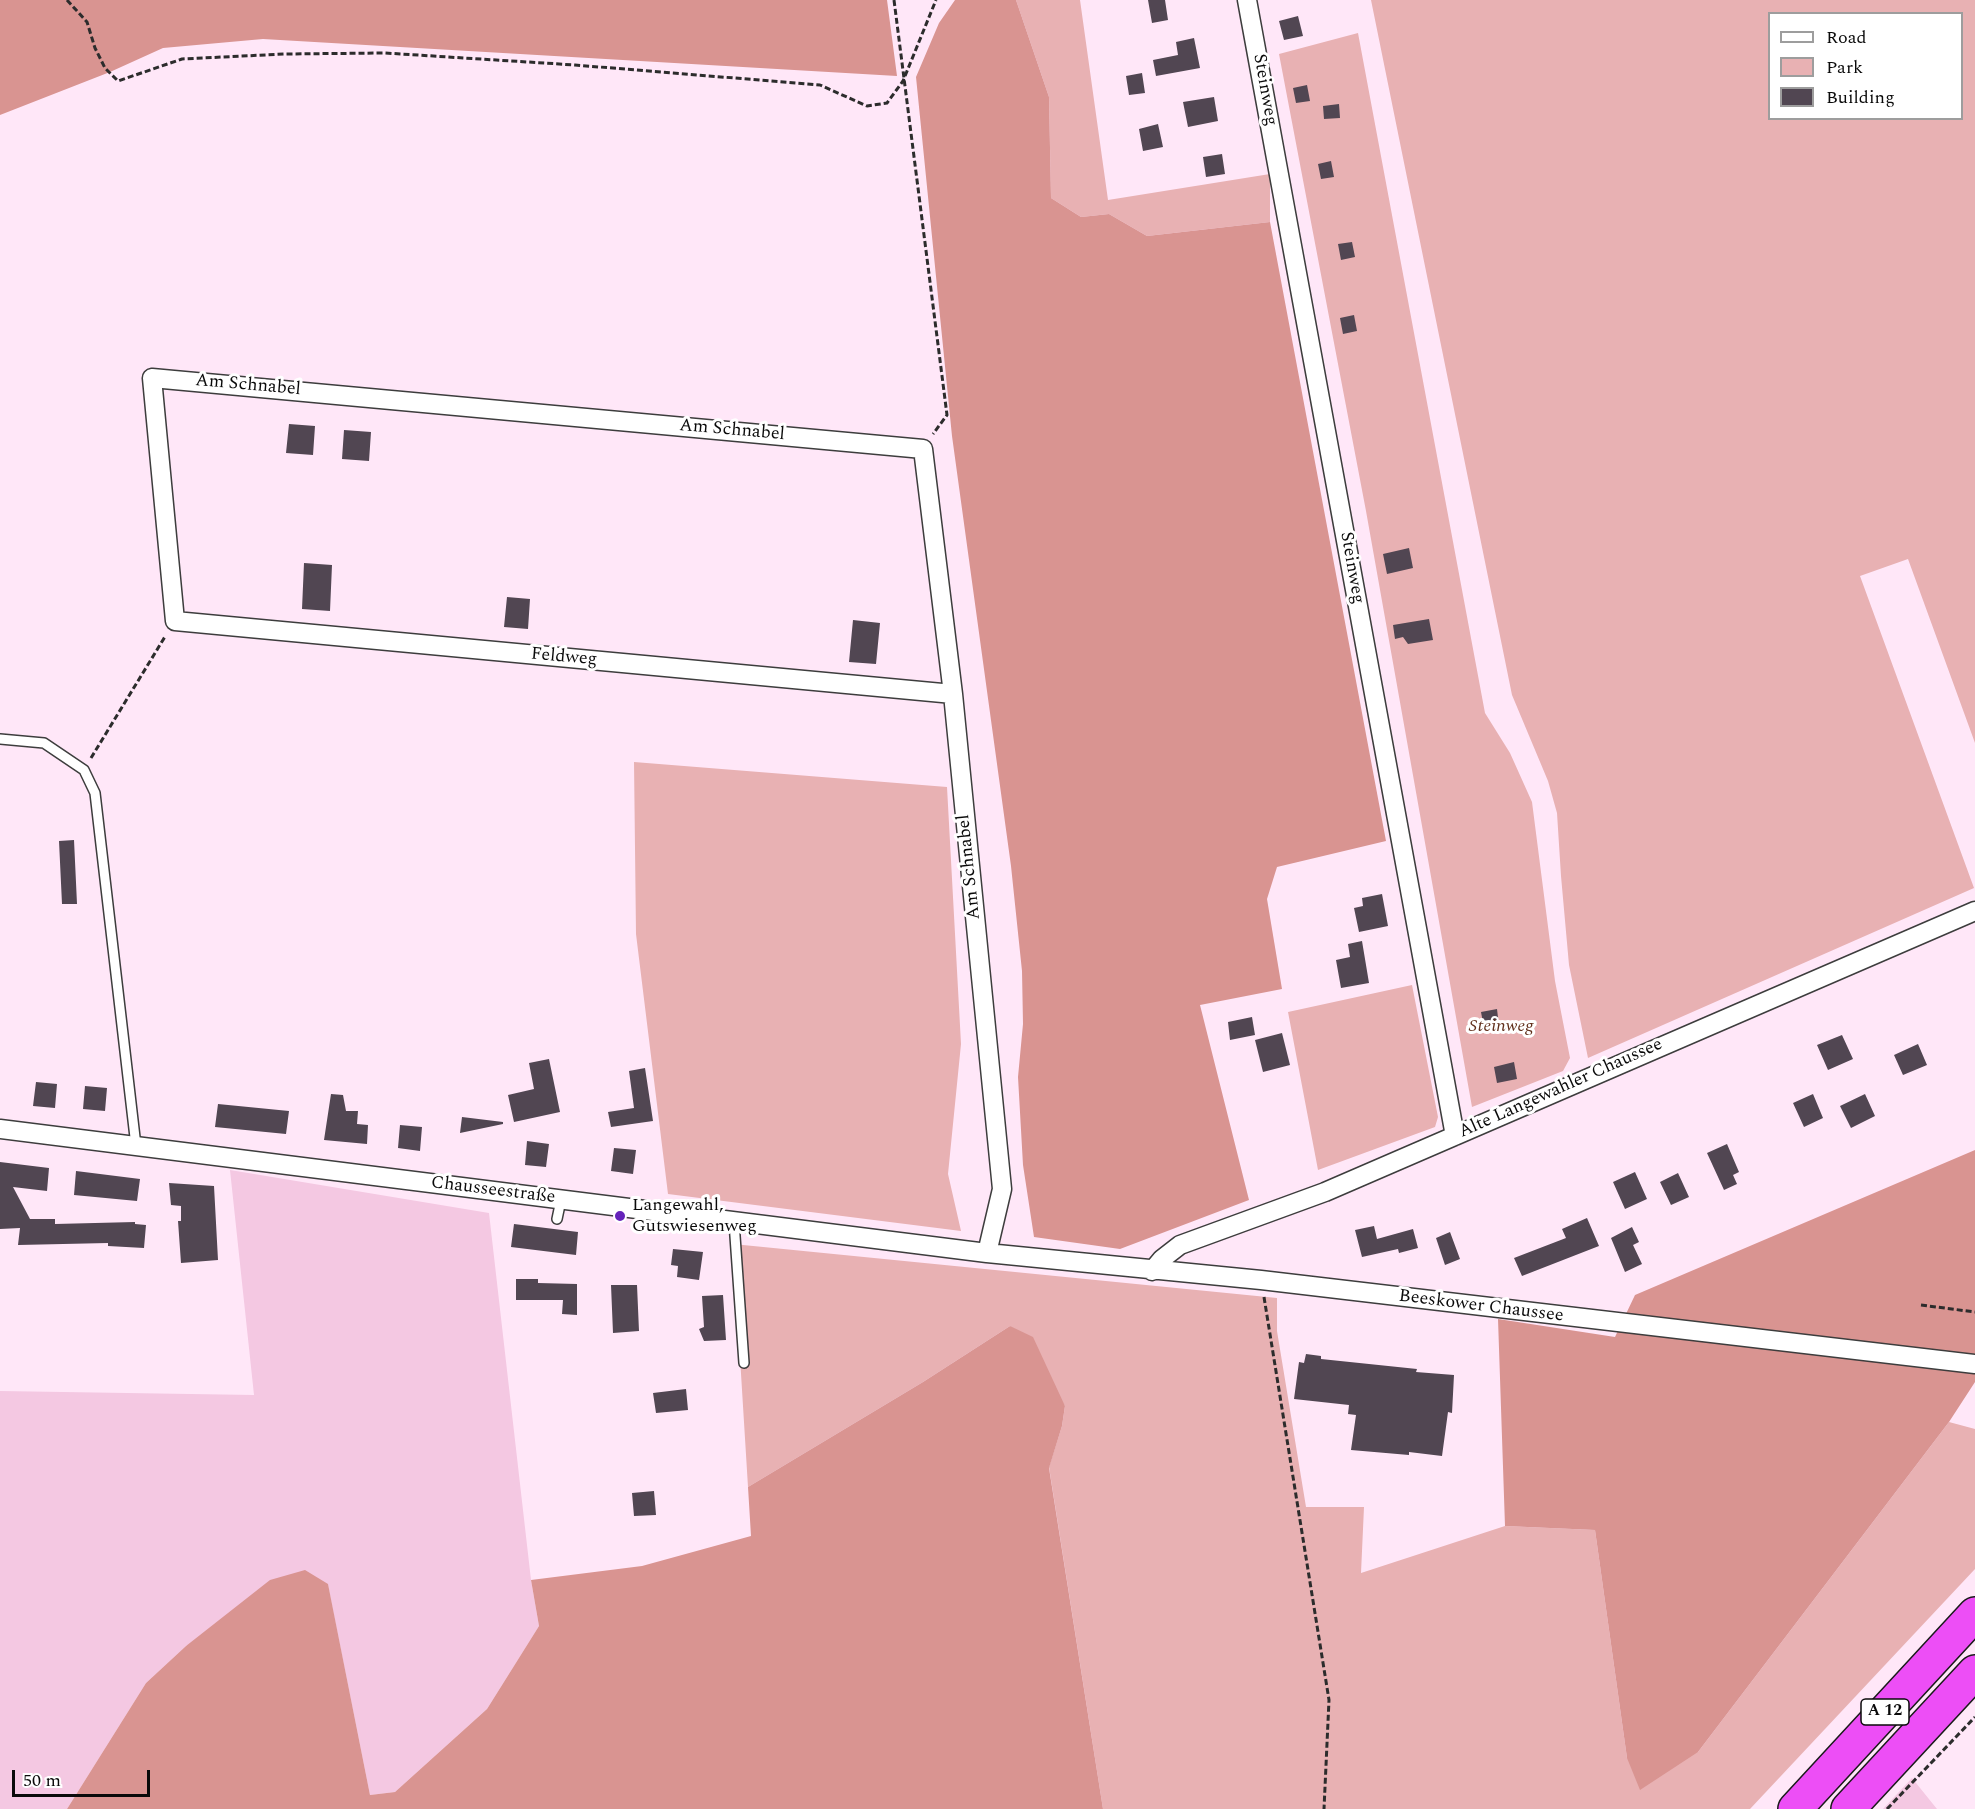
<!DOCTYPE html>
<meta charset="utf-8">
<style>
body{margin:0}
#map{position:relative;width:1975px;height:1809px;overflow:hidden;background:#ffe7f8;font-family:Spectral,serif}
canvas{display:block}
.legend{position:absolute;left:1768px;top:12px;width:195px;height:108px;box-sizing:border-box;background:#fff;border:2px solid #9d9d9d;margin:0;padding:8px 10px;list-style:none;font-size:18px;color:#0a0a0a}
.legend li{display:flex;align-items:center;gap:12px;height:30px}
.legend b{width:30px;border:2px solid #9d9d9d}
.scale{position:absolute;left:12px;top:1770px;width:138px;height:27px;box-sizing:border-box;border:3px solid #0a0a0a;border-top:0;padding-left:8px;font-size:18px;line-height:21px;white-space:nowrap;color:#0a0a0a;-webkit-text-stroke:4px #fff;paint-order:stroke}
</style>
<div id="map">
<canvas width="1975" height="1809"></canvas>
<ul class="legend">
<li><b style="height:8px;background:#fff"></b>Road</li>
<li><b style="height:16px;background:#e8b1b3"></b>Park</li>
<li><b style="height:16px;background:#514652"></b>Building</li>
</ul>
<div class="scale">50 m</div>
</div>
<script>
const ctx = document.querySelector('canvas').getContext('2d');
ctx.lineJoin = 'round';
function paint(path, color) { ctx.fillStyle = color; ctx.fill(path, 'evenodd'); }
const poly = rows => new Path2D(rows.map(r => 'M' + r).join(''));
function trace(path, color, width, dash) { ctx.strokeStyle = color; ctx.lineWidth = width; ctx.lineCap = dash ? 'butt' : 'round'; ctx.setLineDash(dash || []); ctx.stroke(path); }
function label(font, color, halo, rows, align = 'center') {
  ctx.font = font + ' Spectral,serif'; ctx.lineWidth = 6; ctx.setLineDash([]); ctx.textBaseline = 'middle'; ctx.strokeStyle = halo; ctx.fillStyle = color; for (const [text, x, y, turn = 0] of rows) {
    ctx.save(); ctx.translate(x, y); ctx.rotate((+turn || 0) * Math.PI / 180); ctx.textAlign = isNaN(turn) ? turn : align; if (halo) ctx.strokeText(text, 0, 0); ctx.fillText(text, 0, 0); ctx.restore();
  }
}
const farmland = poly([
 [230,1170,489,1213,531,1580,539,1626,487,1709,395,1792,370,1795,328,1585,186,1646,146,1683,67,1809,0,1809,0,1391,254,1395],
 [1912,1778,1937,1809,1883,1809]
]);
const green = poly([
 [1016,0,1080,0,1108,200,1270,174,1270,222,1147,236,1109,214,1081,217,1051,198,1049,97],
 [1371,0,1975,0,1975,743,1908,559,1860,576,1974,888,1588,1058,1569,965,1561,876,1557,813,1548,781,1512,695],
 [1770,14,1962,14,1962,118,1770,118],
 [1358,33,1485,713,1510,753,1532,802,1555,981,1570,1058,1563,1071,1472,1107,1366,511,1279,54],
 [634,762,947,787,961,1044,948,1174,961,1231,668,1194,636,934],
 [1412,985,1438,1117,1435,1127,1318,1170,1288,1012],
 [733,1244,1277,1298,1277,1331,1306,1507,1364,1507,1361,1573,1505,1526,1595,1530,1627,1758,1698,1752,1949,1422,1975,1429,1975,1569,1750,1809,1103,1809,1049,1467,1062,1426,1065,1406,1010,1326,923,1382,748,1487]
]);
const forest = poly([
 [0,0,887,0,897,76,263,39,163,48,110,72,0,115],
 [955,0,1016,0,1049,97,1051,198,1081,217,1109,214,1147,236,1270,222,1386,841,1277,867,1267,899,1282,989,1200,1005,1249,1200,1120,1249,1034,1237,1023,1165,1018,1077,1023,1024,1022,971,1011,866,952,436,916,77,939,23],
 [1975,1150,1975,1382,1949,1422,1698,1752,1640,1790,1627,1758,1595,1530,1505,1526,1498,1319,1615,1337,1635,1295],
 [1010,1326,1033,1337,1065,1406,1062,1426,1049,1468,1103,1809,67,1809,146,1683,186,1646,270,1580,305,1570,328,1584,370,1795,395,1792,487,1709,539,1626,531,1580,642,1566,751,1536,748,1487,923,1382]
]);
const building = poly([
 [1148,0,1165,0,1168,20,1152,23],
 [1298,16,1303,36,1284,40,1279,21],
 [1194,38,1200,68,1156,76,1153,60,1178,55,1176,42],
 [1142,73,1145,93,1129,95,1126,76],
 [1307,85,1310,101,1296,103,1293,88],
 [1214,97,1218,121,1188,127,1183,102],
 [1339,104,1340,118,1324,119,1323,106],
 [1158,124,1163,147,1143,151,1139,129],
 [1222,154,1225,174,1206,177,1203,157],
 [1331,161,1334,177,1321,179,1318,164],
 [1352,242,1355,257,1341,260,1338,244],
 [1354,315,1357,331,1343,334,1340,318],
 [289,424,315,426,313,455,286,453],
 [344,430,371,432,369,461,342,459],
 [1409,548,1413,568,1387,574,1383,554],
 [304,563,332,565,330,611,302,609],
 [507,597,530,599,528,629,504,627],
 [1429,619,1433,640,1408,644,1403,637,1395,639,1393,625],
 [853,620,880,623,876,664,849,662],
 [74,840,77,904,62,904,59,841],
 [1382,894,1388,926,1359,932,1354,908,1363,906,1362,898],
 [1362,941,1369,983,1341,988,1336,960,1350,957,1348,944],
 [1497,1009,1499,1026,1484,1028,1481,1012],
 [1252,1017,1255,1035,1230,1040,1228,1022],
 [1282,1033,1290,1065,1263,1072,1255,1040],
 [1842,1035,1853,1059,1828,1070,1817,1045],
 [1918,1044,1927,1065,1903,1075,1894,1055],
 [549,1059,560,1112,514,1122,508,1095,534,1089,529,1063],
 [1514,1062,1517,1079,1497,1083,1494,1067],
 [645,1068,653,1121,611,1127,608,1112,634,1108,629,1071],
 [36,1082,57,1084,55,1108,33,1106],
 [85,1086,107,1088,105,1111,83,1109],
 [331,1094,343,1095,346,1111,358,1111,357,1124,368,1125,367,1144,324,1140],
 [1813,1094,1823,1118,1804,1127,1793,1103],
 [1865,1094,1875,1116,1851,1128,1840,1106],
 [218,1104,289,1111,286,1134,215,1127],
 [462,1117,503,1122,503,1124,460,1133],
 [400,1125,422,1127,420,1151,398,1148],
 [527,1141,549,1144,546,1167,525,1165],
 [1727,1144,1739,1172,1733,1175,1737,1184,1724,1190,1707,1153],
 [614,1148,636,1150,633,1174,611,1171],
 [0,1162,49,1168,47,1191,13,1187,30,1219,55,1219,55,1224,135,1222,135,1224,146,1225,144,1248,108,1246,108,1243,18,1245,20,1228,0,1229],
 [76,1171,140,1179,137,1201,74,1195],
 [1635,1172,1647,1199,1625,1209,1613,1182],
 [1678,1173,1689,1197,1671,1205,1660,1182],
 [169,1183,214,1186,218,1260,181,1263,178,1221,181,1221,181,1206,171,1205],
 [1587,1218,1599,1246,1522,1276,1514,1258,1566,1238,1562,1229],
 [514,1224,578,1232,576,1255,511,1247],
 [1374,1226,1377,1239,1413,1229,1418,1248,1399,1253,1398,1249,1362,1257,1355,1230],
 [1632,1227,1639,1242,1633,1245,1642,1264,1625,1272,1611,1238],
 [1450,1232,1460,1259,1445,1265,1436,1238],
 [673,1249,703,1252,699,1280,677,1277,678,1266,671,1265],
 [516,1279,538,1279,538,1283,577,1284,577,1315,562,1314,563,1300,516,1300],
 [611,1285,637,1285,639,1331,613,1333],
 [723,1295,726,1340,704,1341,699,1329,704,1327,702,1296],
 [1306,1354,1321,1356,1321,1359,1417,1369,1416,1372,1454,1375,1452,1413,1448,1412,1442,1456,1409,1452,1409,1455,1351,1450,1356,1415,1348,1414,1349,1405,1294,1399,1299,1362,1304,1363],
 [686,1389,688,1410,656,1413,653,1393],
 [654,1491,656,1515,634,1516,632,1493]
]);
const path = poly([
 [67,0,87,22,95,48,105,68,118,81,182,59,284,54,385,53,575,65,820,85,867,106,887,103,903,81,936,0],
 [894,0,947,415,933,434],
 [91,758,166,635],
 [1264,1297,1329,1700,1324,1809],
 [1921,1305,1975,1312],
 [1887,1809,1975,1717]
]);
const lane = poly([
 [0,739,44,743,84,770,95,793,136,1146],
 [557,1219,561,1200],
 [734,1222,744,1363]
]);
const street = poly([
 [1247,0,1455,1136],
 [953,694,175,621,152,378,923,449,953,694,1002,1189,987,1253],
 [0,1129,987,1253,1261,1280,1975,1364],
 [1152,1271,1162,1259,1180,1245,1325,1192,1975,911]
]);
const highway = poly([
 [1795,1809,1975,1614],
 [1848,1809,1975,1672]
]);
const markers = [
 [620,1216,6,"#6522ba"]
];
const shields = [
 [1885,1712,48]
];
const shieldNames = [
 ["A 12",1885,1712]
];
const streetNames = [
 ["Steinweg",1264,90,80],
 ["Am Schnabel",248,386,5],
 ["Am Schnabel",732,431,5],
 ["Steinweg",1351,568,80],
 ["Feldweg",564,658,5],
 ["Am Schnabel",970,867,-96],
 ["Alte Langewahler Chaussee",1561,1089,-24],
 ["Chausseestraße",493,1191,7],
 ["Beeskower Chaussee",1481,1307,7]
];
const parkNames = [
 ["Steinweg",1501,1027]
];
const poiNames = [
 ["Langewahl,",632,1206],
 ["Gutswiesenweg",632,1227]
];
paint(farmland, '#f4c8e2');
paint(green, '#e8b1b3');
paint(forest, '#d99491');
paint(building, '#514652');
trace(lane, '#3d3d3d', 12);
trace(street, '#3d3d3d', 21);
trace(highway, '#1b1b1b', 36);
trace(path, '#2c2c2c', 3, [6, 3]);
trace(lane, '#fff', 9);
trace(street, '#fff', 18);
trace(highway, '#ed4ef6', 33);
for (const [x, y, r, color] of markers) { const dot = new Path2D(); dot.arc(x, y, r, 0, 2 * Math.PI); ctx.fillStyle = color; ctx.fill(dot); trace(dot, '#fff', 2); }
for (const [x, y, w] of shields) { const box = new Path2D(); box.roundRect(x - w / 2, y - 13, w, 26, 4.5); ctx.fillStyle = '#fff'; ctx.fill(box); trace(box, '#0a0a0a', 1.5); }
label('bold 16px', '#0a0a0a', null, shieldNames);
label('18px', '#0a0a0a', '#fff', streetNames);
label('italic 18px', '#612f1b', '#fff', parkNames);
label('18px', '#0a0a0a', '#fff', poiNames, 'left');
</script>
